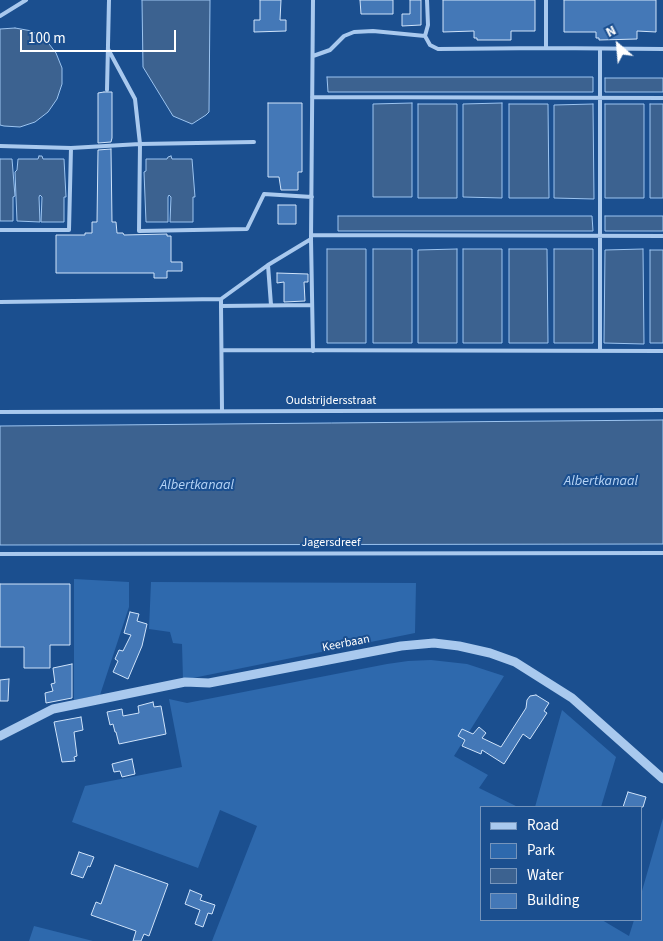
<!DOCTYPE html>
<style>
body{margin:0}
#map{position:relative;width:663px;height:941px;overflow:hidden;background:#1b4f8f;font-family:"Source Sans 3",sans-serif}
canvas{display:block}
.legend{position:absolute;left:480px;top:806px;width:162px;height:115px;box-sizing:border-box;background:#1b4f8f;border:1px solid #7695bc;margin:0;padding:6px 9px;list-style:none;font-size:15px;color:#fff}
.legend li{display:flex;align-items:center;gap:10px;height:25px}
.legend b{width:25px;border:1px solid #7695bc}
.north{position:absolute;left:593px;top:20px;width:50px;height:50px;-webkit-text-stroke:4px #1b4f8f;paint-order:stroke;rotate:333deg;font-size:14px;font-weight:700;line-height:20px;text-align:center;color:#fff}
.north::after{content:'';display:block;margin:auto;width:18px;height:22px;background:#fff;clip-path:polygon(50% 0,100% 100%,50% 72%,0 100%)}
.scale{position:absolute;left:20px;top:30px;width:156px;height:22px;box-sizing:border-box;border:2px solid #fff;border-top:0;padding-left:6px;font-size:15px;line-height:18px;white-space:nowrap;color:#fff;-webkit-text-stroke:4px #1b4f8f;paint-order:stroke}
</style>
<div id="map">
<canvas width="663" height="941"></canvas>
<ul class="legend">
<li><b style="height:6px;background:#a9c9ee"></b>Road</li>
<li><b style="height:14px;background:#2e69ad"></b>Park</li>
<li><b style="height:14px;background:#3c6290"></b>Water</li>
<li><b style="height:14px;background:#4478b7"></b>Building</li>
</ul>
<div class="north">N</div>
<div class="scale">100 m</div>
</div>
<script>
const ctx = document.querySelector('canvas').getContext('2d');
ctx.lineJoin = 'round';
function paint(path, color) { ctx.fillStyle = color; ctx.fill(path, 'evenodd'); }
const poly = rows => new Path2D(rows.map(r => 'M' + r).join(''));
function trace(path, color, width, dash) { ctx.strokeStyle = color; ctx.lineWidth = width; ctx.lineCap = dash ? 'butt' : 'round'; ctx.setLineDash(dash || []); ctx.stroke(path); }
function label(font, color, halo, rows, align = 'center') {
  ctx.font = font + ' "Source Sans 3",sans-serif'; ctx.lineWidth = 4; ctx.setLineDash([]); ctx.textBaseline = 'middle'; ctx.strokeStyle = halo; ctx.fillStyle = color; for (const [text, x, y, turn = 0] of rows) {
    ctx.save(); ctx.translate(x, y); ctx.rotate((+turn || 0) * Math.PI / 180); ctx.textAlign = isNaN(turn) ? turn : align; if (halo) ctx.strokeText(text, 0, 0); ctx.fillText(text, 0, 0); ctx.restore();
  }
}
const green = poly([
 [74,579,129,582,129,607,100,695,74,700],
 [151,582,416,583,415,633,183,680,182,644,173,643,170,632,149,629],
 [431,660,467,664,504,676,454,756,488,775,479,788,518,807,482,807,482,920,602,920,629,936,634,920,642,920,642,891,663,818,663,941,212,941,257,826,220,810,198,868,72,822,85,786,182,767,169,699,187,703,387,664,408,661],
 [562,710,616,757,601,807,535,807],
 [34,926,93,941,29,941]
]);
const water = poly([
 [142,0,210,0,209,112,206,115,192,124,173,116,143,67,142,0],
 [15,28,32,31,46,40,56,53,62,68,62,84,57,99,48,112,35,122,20,127,4,126,0,125,0,29,15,28],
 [327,77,593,77,593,92,328,92,327,77],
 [605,78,663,78,663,92,605,92,605,78],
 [412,103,412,197,373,197,373,104,412,103],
 [502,103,502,198,463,197,463,104,502,103],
 [418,104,457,104,457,198,418,198,418,104],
 [509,104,548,104,549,198,509,198,509,104],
 [593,104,594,199,554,198,554,105,593,104],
 [605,104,644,104,644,198,605,198,605,104],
 [650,104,663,104,663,198,650,198,650,104],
 [39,156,42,156,43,159,64,159,66,197,64,197,64,222,41,222,42,197,40,195,39,197,40,222,17,221,15,172,17,170,18,159,38,159,39,156],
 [171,156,172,159,192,159,195,197,193,197,193,222,170,222,171,197,169,195,168,197,168,222,146,222,144,172,146,171,146,159,167,159,168,157,171,156],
 [0,159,12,159,15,196,13,197,13,221,0,221,0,159],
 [338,216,592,216,593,231,338,231,338,216],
 [605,216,663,216,663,231,605,231,605,216],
 [327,249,366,249,366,343,327,343,327,249],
 [373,249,412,249,412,343,373,343,373,249],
 [457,249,457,343,418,343,418,250,457,249],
 [463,249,502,249,502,343,463,343,463,249],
 [509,249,547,249,548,343,509,343,509,249],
 [554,249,593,249,593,343,554,343,554,249],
 [643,249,644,344,604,343,605,250,643,249],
 [650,250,663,250,663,343,650,343,650,250],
 [663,420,663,544,0,545,0,426,663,420]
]);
const building = poly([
 [260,0,281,0,280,20,286,20,286,31,254,32,254,20,260,20,260,0],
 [360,0,393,0,393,14,361,14,360,0],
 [410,0,421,0,421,25,402,26,402,14,410,14,410,0],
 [443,0,535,0,535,31,511,31,511,40,477,40,477,38,474,38,474,31,443,32,443,0],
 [564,0,656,0,656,32,637,31,637,39,599,40,599,38,596,38,596,32,564,32,564,0],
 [104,92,112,92,112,138,111,142,98,143,98,93,104,92],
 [268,103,302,103,302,172,298,172,298,190,281,190,279,177,268,177,268,103],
 [111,149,112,222,116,222,117,233,123,233,124,235,167,234,167,236,171,236,171,262,182,262,182,271,167,271,167,278,154,278,154,273,56,273,56,235,85,235,85,233,92,233,92,222,97,222,98,150,111,149],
 [278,205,296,205,296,224,278,224,278,205],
 [277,273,308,274,308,282,304,282,305,301,284,302,284,282,277,283,277,273],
 [0,584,70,584,70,645,50,645,50,668,24,668,24,647,0,647,0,584],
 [130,612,139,614,137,621,147,624,142,646,128,679,113,672,118,661,115,659,119,650,123,651,131,635,124,633,130,612],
 [72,664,72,698,46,703,45,693,53,691,51,684,55,683,53,668,72,664],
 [9,679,8,701,0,701,0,680,9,679],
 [536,695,549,703,544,711,547,713,530,739,523,734,504,764,482,750,481,754,462,746,465,740,458,736,462,729,473,734,479,727,486,733,482,738,501,747,526,708,527,700,530,696,536,695],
 [153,702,154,707,161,706,166,734,119,744,116,732,115,732,113,724,110,725,107,712,122,709,123,716,139,713,138,706,153,702],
 [81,717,83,730,74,732,77,756,74,757,75,761,62,762,54,722,81,717],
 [132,759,135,774,122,777,120,771,114,772,112,764,132,759],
 [628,792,646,797,643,807,623,807,628,792],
 [79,852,94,857,90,867,88,866,83,878,71,874,79,852],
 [115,865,168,884,149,936,144,934,141,941,133,941,136,931,91,915,96,902,101,904,115,865],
 [190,890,202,895,200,900,215,905,212,914,208,913,203,927,195,924,200,910,185,904,190,890]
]);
const service = poly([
 [313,0,311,239,313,351],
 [546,0,546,48,663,49],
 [0,16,26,0],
 [425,36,428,25,427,0],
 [108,49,135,99,140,144,139,231,247,229,264,194,312,197],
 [313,56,330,50,344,36,354,32,373,31,425,36,430,45,438,49,546,48],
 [107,90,109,0],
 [312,97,663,98],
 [0,146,71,148,140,144,254,142],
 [0,230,69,230,71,148],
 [311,235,663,236],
 [268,265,271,305],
 [221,299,268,265,311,239],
 [0,302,221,299,221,306,311,305],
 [221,306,222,411],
 [222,350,663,351],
 [600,351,600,49],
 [0,412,663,410],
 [0,554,663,553]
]);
const tertiary = poly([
 [0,736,53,709,185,682,209,683,401,646,434,643,459,646,490,653,515,662,572,698,663,779]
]);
const streetNames = [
 ["Oudstrijdersstraat",331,401],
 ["Jagersdreef",331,543],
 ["Keerbaan",346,644,-11]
];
const waterNames = [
 ["Albertkanaal",601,482],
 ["Albertkanaal",197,486]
];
paint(green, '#2e69ad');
paint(water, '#3c6290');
trace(water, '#9cc4f0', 1);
paint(building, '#4478b7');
trace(building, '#cfe3fa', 1);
trace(service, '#a9c9ee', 4);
trace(tertiary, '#a9c9ee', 9);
label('12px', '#fff', '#1b4f8f', streetNames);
label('italic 14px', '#b5d3f5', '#1b4f8f', waterNames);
</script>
